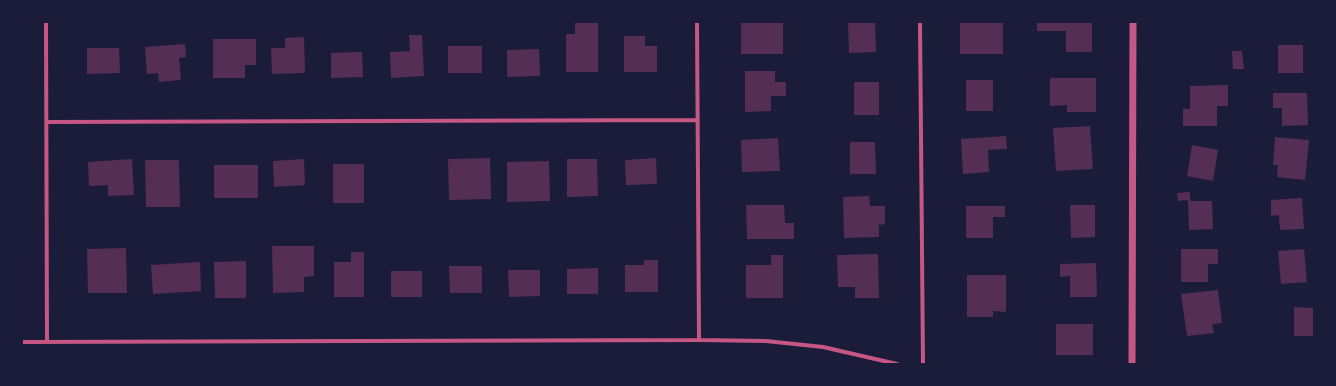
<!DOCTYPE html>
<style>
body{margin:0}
#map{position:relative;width:1336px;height:386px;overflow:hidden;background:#1b1b3a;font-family:"PT Sans Narrow",sans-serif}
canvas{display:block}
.frame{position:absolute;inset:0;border:23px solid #1b1b3a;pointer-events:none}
</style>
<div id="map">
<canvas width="1336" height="386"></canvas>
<div class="frame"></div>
</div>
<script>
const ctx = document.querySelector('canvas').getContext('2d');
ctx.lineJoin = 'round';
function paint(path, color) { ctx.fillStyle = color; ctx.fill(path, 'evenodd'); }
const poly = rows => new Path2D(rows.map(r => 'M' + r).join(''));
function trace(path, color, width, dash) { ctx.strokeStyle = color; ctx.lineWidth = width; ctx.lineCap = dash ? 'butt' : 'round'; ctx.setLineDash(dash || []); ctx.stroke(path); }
const building = poly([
 [575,22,598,22,598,72,566,72,566,34,575,34],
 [741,22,783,22,783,54,741,54],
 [848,22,875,22,876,52,849,53],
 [960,22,1003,22,1003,54,960,54],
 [1037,22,1092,22,1092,52,1066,52,1066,31,1037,31],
 [409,35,422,35,424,76,391,78,390,52,410,51],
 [624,36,645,36,645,46,657,46,657,72,624,72],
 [304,37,305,73,272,74,271,48,285,48,285,38],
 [213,39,256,39,256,65,245,65,245,78,213,78],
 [185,44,186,57,179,58,181,80,159,82,158,73,147,74,145,47],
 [1278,45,1303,45,1303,73,1278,73],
 [448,46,482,46,482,73,448,73],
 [87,48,119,48,120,73,87,74],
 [539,49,540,76,507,77,507,50],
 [1232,51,1242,51,1244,69,1233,69],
 [362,52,363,77,331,78,331,53],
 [745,71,775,71,775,82,786,82,786,96,771,96,771,111,745,112],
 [1050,78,1096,78,1096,112,1067,112,1067,105,1050,106],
 [966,80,993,80,993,111,966,111],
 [854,82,879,82,879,115,854,115],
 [1228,85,1228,106,1217,106,1217,126,1183,126,1183,109,1190,109,1190,86],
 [1273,93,1307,93,1308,125,1282,126,1282,108,1273,108],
 [1090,126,1093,169,1056,171,1053,128],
 [1006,136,1007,149,988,150,989,172,963,174,961,139],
 [1275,137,1309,140,1305,180,1277,177,1278,165,1273,165],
 [778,138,780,171,742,172,741,140],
 [850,142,875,142,876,174,850,174],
 [1192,145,1218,150,1213,181,1187,176],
 [490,158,491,199,449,200,448,159],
 [656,158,657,184,626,185,625,160],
 [132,159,134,195,108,196,108,185,89,186,88,162],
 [304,159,305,185,274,187,273,161],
 [567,159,597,159,598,196,567,197],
 [145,160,179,160,180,207,146,207],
 [549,161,550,201,507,202,507,162],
 [333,164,364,164,364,203,333,203],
 [214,165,258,165,258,198,214,198],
 [1190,192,1190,201,1212,201,1213,229,1189,230,1188,200,1178,201,1177,193],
 [869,196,870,206,885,206,885,224,879,225,879,237,844,238,843,197],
 [1302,198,1304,229,1280,230,1279,215,1271,216,1271,200],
 [746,205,784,205,785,223,794,223,794,239,747,239],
 [1070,205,1095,205,1095,237,1071,238],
 [966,206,1005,206,1005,217,993,217,993,238,966,238],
 [272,246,314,246,314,276,304,277,304,292,273,293],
 [126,248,127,293,88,293,87,249],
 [1181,249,1218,249,1218,264,1208,264,1208,282,1181,282],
 [1304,249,1307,282,1281,284,1278,251],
 [351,252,364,252,364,297,334,297,334,262,351,262],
 [878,254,879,298,855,298,855,287,838,287,837,255],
 [771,255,783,255,783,298,746,298,746,265,771,265],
 [644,260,658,260,658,292,625,292,625,265,644,265],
 [246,261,246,298,215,298,214,262],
 [200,262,201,291,153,294,151,265],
 [1096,263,1097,297,1070,297,1070,276,1060,277,1060,264],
 [449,266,482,266,482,293,450,293],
 [598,268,598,294,567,294,567,269],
 [508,270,540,270,540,296,509,297],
 [391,271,422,271,422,297,391,297],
 [967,275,1006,275,1006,312,993,311,993,317,967,317],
 [1218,290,1222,323,1212,324,1214,333,1187,336,1181,294],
 [1294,307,1314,308,1314,336,1294,336],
 [1056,324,1093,324,1093,355,1056,355]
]);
const minor = poly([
 [46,22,47,342],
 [697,22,699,340],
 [920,22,923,364],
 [47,122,698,120],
 [22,342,699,340,766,341,823,347,897,364]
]);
const tertiary = poly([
 [1132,364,1133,22]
]);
paint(building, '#542f53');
trace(minor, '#c65784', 4);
trace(tertiary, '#c65784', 7);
</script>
